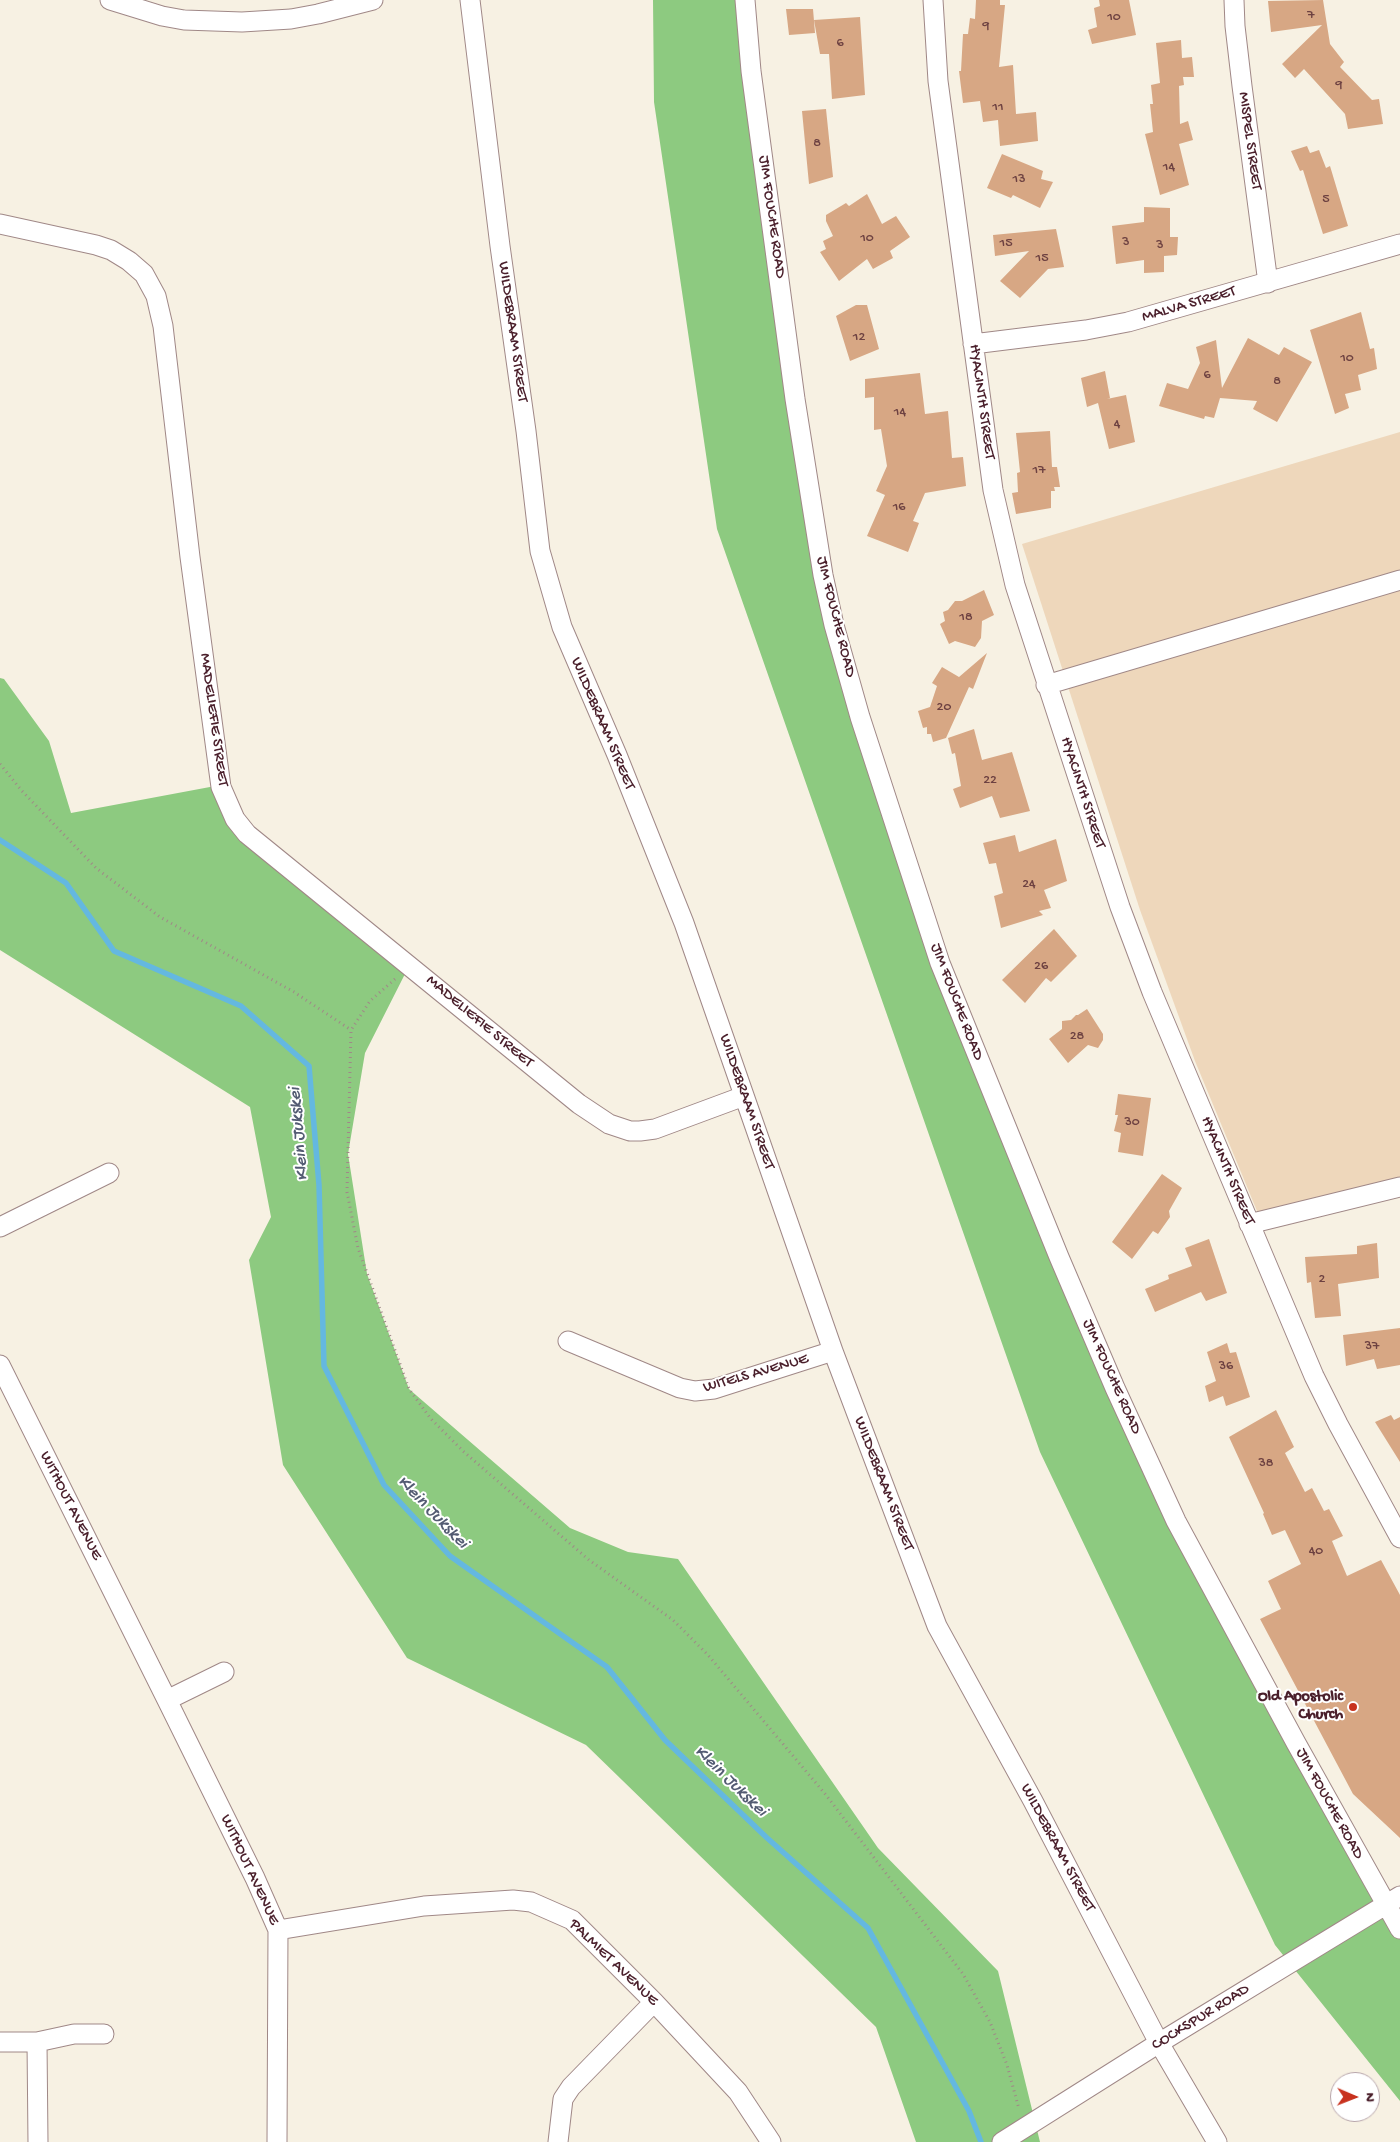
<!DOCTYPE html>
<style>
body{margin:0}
#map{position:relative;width:1400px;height:2142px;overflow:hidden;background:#f7f1e3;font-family:"Gochi Hand",sans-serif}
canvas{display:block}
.north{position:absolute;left:1330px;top:2072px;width:50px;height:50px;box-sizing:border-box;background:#fff;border:1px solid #b7a5aa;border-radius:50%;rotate:91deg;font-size:14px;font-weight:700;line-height:20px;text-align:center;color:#4a1f2b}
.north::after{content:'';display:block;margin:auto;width:18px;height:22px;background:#c8321e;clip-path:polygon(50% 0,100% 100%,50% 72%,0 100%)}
</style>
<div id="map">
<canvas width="1400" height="2142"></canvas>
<div class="north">N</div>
</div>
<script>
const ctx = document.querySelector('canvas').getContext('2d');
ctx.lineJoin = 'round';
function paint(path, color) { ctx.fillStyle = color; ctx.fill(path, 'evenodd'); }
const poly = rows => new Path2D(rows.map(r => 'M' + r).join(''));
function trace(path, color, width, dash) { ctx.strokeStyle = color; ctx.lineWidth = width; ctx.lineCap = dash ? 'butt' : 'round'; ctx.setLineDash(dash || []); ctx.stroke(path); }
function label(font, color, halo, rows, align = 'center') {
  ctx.font = font + ' "Gochi Hand",sans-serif'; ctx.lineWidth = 4; ctx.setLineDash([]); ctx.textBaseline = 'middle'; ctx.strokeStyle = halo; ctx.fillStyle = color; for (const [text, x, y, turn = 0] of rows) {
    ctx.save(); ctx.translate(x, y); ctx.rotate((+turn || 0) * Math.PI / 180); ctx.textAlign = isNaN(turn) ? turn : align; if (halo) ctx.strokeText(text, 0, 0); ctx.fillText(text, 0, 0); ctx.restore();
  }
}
const built = poly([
 [1400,432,1400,1192,1278,1227,1257,1211,1195,1061,1140,910,1022,544]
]);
const green = poly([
 [653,0,743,0,824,581,911,882,1177,1526,1400,1929,1400,2101,1275,1945,1040,1452,717,529,654,102],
 [0,678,4,679,49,741,71,813,226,784,259,843,408,968,365,1053,348,1154,367,1274,409,1389,570,1528,628,1552,678,1559,878,1848,998,1971,1040,2142,916,2142,876,2027,586,1745,407,1658,283,1465,249,1260,271,1217,250,1107,0,950]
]);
const stream = poly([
 [0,840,66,883,114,951,241,1006,309,1066,319,1185,324,1366,384,1485,450,1556,607,1667,665,1740,766,1837,868,1928,969,2111,981,2142]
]);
const building = poly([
 [976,0,1000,0,1000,5,1005,5,999,67,1013,65,1016,114,1036,112,1038,141,1000,146,998,120,983,122,980,101,963,103,959,71,961,71,963,34,968,34,970,18,975,19],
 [1099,0,1129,0,1136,35,1092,44,1088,30,1097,27,1094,8,1100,6],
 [1323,0,1330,44,1344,62,1340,67,1372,100,1379,99,1383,124,1348,129,1345,114,1304,69,1295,78,1282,64,1322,25,1271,32,1268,1],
 [786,9,813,9,815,33,789,35],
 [860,17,865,95,832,99,829,54,820,54,814,20],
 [1181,40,1182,58,1192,57,1194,77,1183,77,1184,85,1179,86,1180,124,1188,121,1193,140,1179,144,1189,185,1160,195,1145,134,1153,132,1150,104,1153,104,1151,85,1160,83,1156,43],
 [826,109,833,177,809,184,802,111],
 [1307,146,1310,153,1319,150,1326,168,1330,166,1348,226,1323,234,1303,170,1300,171,1291,151],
 [1002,154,1043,171,1041,179,1053,182,1040,208,1013,195,1011,198,987,188],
 [867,194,882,224,896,216,910,237,890,251,893,258,873,269,867,259,839,281,820,252,826,249,823,241,833,236,826,221,826,215,846,203,849,206],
 [1144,207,1170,208,1170,237,1178,237,1177,255,1164,256,1164,272,1144,273,1144,260,1116,264,1112,226,1144,222],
 [1056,229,1064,267,1048,269,1020,298,1000,281,1029,251,995,256,993,235],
 [856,305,867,305,879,349,850,361,836,316],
 [1361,312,1370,349,1374,348,1377,369,1358,375,1361,390,1345,394,1349,408,1335,414,1310,330],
 [1248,338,1279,355,1284,347,1312,362,1277,422,1253,409,1257,401,1220,398,1214,418,1205,416,1204,419,1159,406,1167,383,1188,389,1200,363,1196,347,1216,340,1222,388],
 [1105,371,1110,398,1107,399,1126,395,1135,442,1109,449,1098,403,1087,407,1081,378],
 [920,373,925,414,948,411,952,458,963,457,966,486,925,493,913,521,919,523,908,552,867,536,885,495,876,491,887,466,881,429,874,430,874,397,865,398,865,379],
 [1050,431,1052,467,1057,467,1060,487,1054,487,1055,491,1051,491,1051,508,1016,514,1012,493,1018,492,1017,473,1020,472,1016,433],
 [984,590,994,615,982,621,981,638,975,647,955,641,949,644,940,624,945,621,943,612,948,610,955,601,962,601],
 [987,653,973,689,969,687,946,738,933,742,931,734,927,734,927,727,923,728,918,711,930,707,937,686,932,683,942,667,959,677],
 [974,729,982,760,1012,752,1030,811,1000,818,992,796,960,808,953,789,961,786,955,753,952,754,948,738],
 [1015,835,1019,852,1056,839,1067,881,1044,890,1051,908,1039,911,1043,915,1001,928,994,896,1003,893,996,863,989,864,983,843],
 [1054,929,1077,956,1051,982,1046,978,1025,1003,1002,980],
 [1087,1009,1103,1034,1103,1040,1098,1048,1088,1045,1068,1063,1049,1039,1062,1029,1062,1021,1071,1020,1076,1015,1078,1015],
 [1118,1094,1151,1098,1143,1156,1118,1152,1121,1133,1114,1131,1118,1115,1115,1115],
 [1162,1174,1182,1188,1169,1211,1170,1217,1158,1234,1153,1231,1132,1259,1112,1242],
 [1209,1239,1227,1293,1206,1301,1201,1292,1155,1312,1145,1289,1169,1279,1168,1275,1192,1266,1185,1248],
 [1377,1243,1379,1278,1338,1284,1341,1316,1315,1318,1311,1282,1307,1283,1305,1257,1357,1254,1357,1246],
 [1400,1328,1400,1365,1377,1369,1374,1359,1346,1366,1343,1335],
 [1227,1343,1230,1353,1236,1352,1250,1397,1226,1406,1223,1396,1209,1402,1205,1386,1216,1381,1207,1352],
 [1276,1410,1294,1447,1285,1453,1305,1492,1312,1488,1324,1511,1329,1509,1343,1536,1332,1541,1347,1576,1381,1560,1400,1595,1400,1838,1353,1794,1260,1619,1281,1609,1268,1581,1301,1564,1285,1530,1272,1535,1263,1514,1264,1513,1229,1437],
 [1391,1415,1394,1420,1400,1417,1400,1462,1375,1422]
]);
const path = poly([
 [0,764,22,791,96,868,160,917,294,992,351,1030],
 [395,979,370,1001,351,1030,347,1192,358,1248,409,1389,431,1419,464,1452,589,1560,673,1620,708,1655,826,1795,963,1974,990,2022,1007,2065,1019,2109]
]);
const minor = poly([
 [110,0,162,16,184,20,242,22,291,19,318,14,373,0],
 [470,0,500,246,526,431,540,551,562,627,617,755,684,923,833,1351,937,1626,1033,1801,1159,2043,1217,2142],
 [745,0,751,71,795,399,823,575,834,625,860,717,940,963,1059,1257,1115,1388,1176,1521,1296,1743,1400,1929],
 [933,0,938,81,993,490,1015,585,1120,907,1152,992,1314,1376,1338,1424,1400,1538],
 [1234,0,1235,26,1242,86,1268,283],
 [0,224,96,245,111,250,129,261,144,274,156,296,163,326,190,557,221,787,235,819,247,834,579,1104,609,1124,630,1131,640,1131,655,1129,744,1096],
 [973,344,1086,330,1128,322,1400,244],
 [1046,685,1400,580],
 [1249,1224,1400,1187],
 [0,1227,109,1173],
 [568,1341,680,1388,695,1391,714,1389,833,1351],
 [0,1365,167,1700,255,1878,278,1930,277,2142],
 [167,1700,224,1672],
 [278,1930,424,1906,513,1900,531,1902,572,1920,654,2002,738,2092,771,2142],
 [0,2042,37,2042,38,2142],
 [37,2042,74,2034,104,2034],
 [558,2142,563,2099,571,2087,654,2002],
 [1002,2142,1159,2043,1400,1896]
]);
const markers = [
 [1353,1707,5,"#c8321e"]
];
const numberNames = [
 ["7",1311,16],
 ["10",1114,18],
 ["9",986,27],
 ["6",840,44],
 ["9",1339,86],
 ["11",998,108],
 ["8",817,144],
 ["14",1169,168],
 ["13",1019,180],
 ["5",1326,200],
 ["10",867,239],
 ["3",1126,243],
 ["15",1006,244],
 ["3",1160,246],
 ["15",1042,259],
 ["12",859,338],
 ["10",1347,359],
 ["6",1207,376],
 ["8",1277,382],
 ["14",900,413],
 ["4",1117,425],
 ["17",1039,471],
 ["16",899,508],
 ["18",966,618],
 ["20",944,708],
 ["22",990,781],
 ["24",1029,885],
 ["26",1041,967],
 ["28",1077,1037],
 ["30",1132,1123],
 ["2",1322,1280],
 ["37",1372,1347],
 ["36",1226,1367],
 ["38",1266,1464],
 ["40",1316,1552]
];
const streetNames = [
 ["MISPEL STREET",1249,141,82],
 ["JIM FOUCHE ROAD",771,217,82],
 ["MALVA STREET",1189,305,-16],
 ["WILDEBRAAM STREET",512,332,82],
 ["HYACINTH STREET",981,402,82],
 ["JIM FOUCHE ROAD",835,617,76],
 ["MADELIEFIE STREET",213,720,82],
 ["WILDEBRAAM STREET",602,724,67],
 ["HYACINTH STREET",1082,793,72],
 ["JIM FOUCHE ROAD",956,1002,69],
 ["MADELIEFIE STREET",479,1022,40],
 ["WILDEBRAAM STREET",746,1102,71],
 ["HYACINTH STREET",1227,1171,67],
 ["WITELS AVENUE",756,1374,-16],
 ["JIM FOUCHE ROAD",1111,1377,66],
 ["WILDEBRAAM STREET",883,1484,69],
 ["WITHOUT AVENUE",70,1506,63],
 ["JIM FOUCHE ROAD",1329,1804,61],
 ["WILDEBRAAM STREET",1057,1848,62],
 ["WITHOUT AVENUE",249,1870,65],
 ["PALMIET AVENUE",613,1963,44],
 ["COCKSPUR ROAD",1201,2018,-32]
];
const poiNames = [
 ["Old Apostolic",1343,1698],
 ["Church",1343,1716]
];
const waterNames = [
 ["Klein Jukskei",300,1134,-95],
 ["Klein Jukskei",432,1513,46],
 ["Klein Jukskei",730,1782,44]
];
paint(built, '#eed7bb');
paint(green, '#8dca80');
trace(stream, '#64b8e0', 5.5);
paint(building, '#d7a784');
trace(minor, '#a08887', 21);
trace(path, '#a08887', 3, [1, 4]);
trace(minor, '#fff', 19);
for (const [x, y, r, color] of markers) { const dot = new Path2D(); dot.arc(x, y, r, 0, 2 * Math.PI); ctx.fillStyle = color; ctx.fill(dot); trace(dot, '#fff', 2); }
label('14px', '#6d4141', null, numberNames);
label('16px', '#4a1f2b', '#fff', streetNames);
label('bold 16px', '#4a1f2b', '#fff', poiNames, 'right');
label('italic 18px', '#545c73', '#fff', waterNames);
</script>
